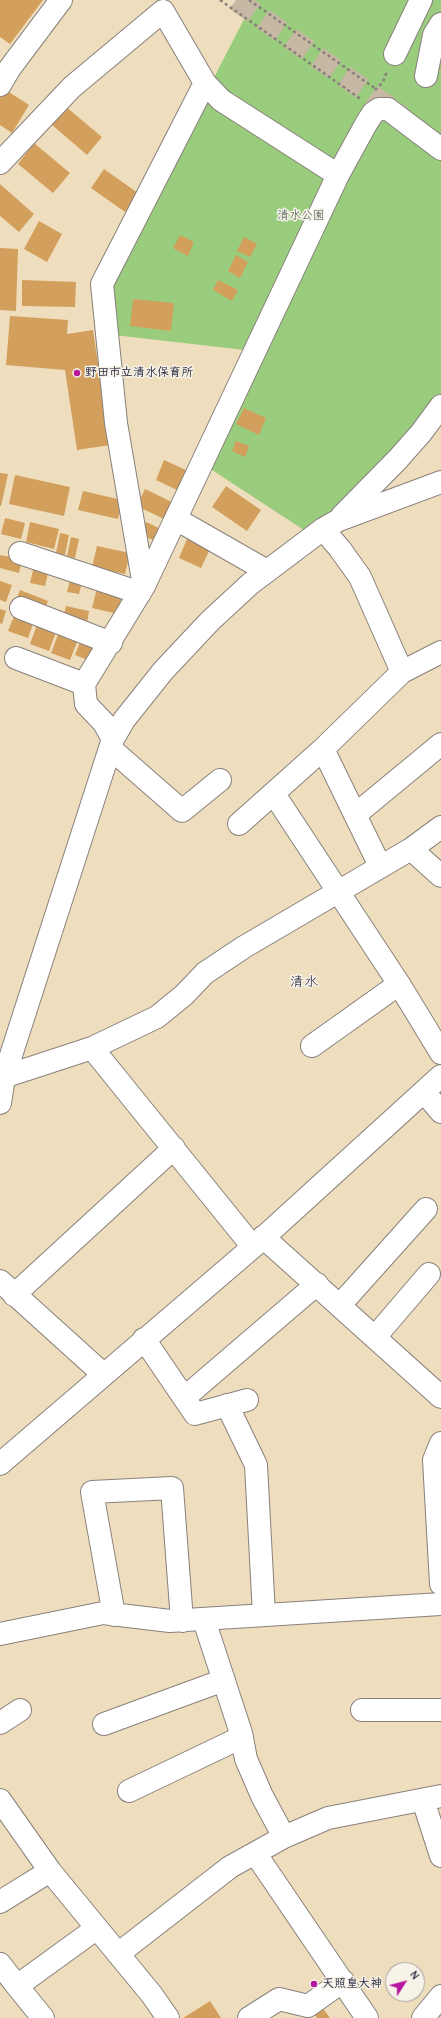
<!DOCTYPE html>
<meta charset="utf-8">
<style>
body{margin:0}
#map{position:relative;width:441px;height:2018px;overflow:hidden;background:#efdebd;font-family:"Comic Neue",sans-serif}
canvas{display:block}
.north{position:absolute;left:385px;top:1962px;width:40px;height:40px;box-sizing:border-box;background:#f7f3e8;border:1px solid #a29fa3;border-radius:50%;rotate:54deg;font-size:11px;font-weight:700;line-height:16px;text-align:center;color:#22223b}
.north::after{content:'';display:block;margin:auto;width:14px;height:18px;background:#b5179e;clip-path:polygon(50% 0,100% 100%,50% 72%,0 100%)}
</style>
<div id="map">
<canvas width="441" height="2018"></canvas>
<div class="north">N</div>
</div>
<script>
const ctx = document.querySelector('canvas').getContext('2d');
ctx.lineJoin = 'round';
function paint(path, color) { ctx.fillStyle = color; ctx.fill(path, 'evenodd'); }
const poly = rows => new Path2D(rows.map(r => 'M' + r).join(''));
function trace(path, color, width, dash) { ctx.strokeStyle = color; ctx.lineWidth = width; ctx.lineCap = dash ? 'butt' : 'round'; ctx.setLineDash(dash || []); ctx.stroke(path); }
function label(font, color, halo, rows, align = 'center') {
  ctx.font = font + ' "Comic Neue","Klee One",sans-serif'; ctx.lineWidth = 3; ctx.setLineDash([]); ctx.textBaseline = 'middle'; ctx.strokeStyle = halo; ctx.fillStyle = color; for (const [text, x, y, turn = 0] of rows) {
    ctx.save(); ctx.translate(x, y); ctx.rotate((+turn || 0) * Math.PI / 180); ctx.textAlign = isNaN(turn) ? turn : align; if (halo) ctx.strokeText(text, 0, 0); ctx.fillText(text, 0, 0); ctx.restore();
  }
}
const green = poly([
 [254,0,441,0,441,400,435,409,310,534,209,468,262,352,114,335,109,281]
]);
const building = poly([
 [0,0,43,0,10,44,0,37],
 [4,89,29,105,12,133,0,125,0,96],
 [65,106,102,137,87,155,51,124],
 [34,143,70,173,53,193,18,164],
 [104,169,138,193,125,212,91,188],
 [0,184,34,214,19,232,0,216],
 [39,221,62,234,47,262,24,249],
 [180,235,194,242,188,256,173,248],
 [244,237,257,244,250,257,237,251],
 [0,248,18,249,16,311,0,310],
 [236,255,248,262,240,278,228,271],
 [22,280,76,282,75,307,22,306],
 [218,280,238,290,232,301,213,290],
 [133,299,174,303,171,331,130,326],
 [10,316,68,320,67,334,93,330,110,445,77,450,65,370,6,365],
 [244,408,266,418,259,435,236,424],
 [236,441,249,446,245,457,232,451],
 [164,460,188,471,179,491,156,480],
 [0,473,8,474,1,506,0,506],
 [15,475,70,487,64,516,9,504],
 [226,486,261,510,247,531,212,507],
 [145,489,174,503,166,520,137,506],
 [83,491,122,500,118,519,78,510],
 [5,518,25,523,21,539,1,534],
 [30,522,59,529,54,549,26,542],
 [146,522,163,530,157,542,140,534],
 [60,533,69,535,65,555,56,553],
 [71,537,79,539,75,558,67,556],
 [187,539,210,549,201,568,179,558],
 [97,546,130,553,125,574,92,567],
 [0,555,22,559,19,573,0,568],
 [34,566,49,569,45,586,30,583],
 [71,576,83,579,79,594,67,592],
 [0,581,12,585,6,602,0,600],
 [97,588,122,594,118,614,92,608],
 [20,590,48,601,43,614,15,603],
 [66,606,89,611,87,623,63,618],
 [0,609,6,611,2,624,0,623],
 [16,611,35,618,28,638,8,631],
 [38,622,57,629,49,651,30,644],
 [60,629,79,637,70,660,51,653],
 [82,637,102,645,95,663,75,655],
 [210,2001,221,2018,183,2018],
 [319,2003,330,2018,317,2018,311,2009]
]);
const minorTunnel = poly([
 [236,0,401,116]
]);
const path = poly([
 [220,0,362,100],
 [249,0,376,89],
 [375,90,383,82,387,71]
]);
const minor = poly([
 [395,54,421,0],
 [426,76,434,35,441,24],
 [0,85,10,68,61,0],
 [0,163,72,87,163,11,205,83],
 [342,516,398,459,421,433,441,406],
 [176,519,267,571],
 [323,529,340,549,360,577,402,672],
 [20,553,140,593],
 [144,586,116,423,102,284,205,83,221,100,338,175],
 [21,608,111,643],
 [16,658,84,684],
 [113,739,104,723,86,704,84,684,144,586,338,175,366,124,373,113,379,109,388,109,441,149],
 [110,748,182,811,220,780],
 [323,749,380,866],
 [274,794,399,984,441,1053],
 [355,815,441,744],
 [239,824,323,749,402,672,441,652],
 [411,849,441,876],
 [312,1046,399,984],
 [92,1048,253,1247],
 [0,1078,92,1048,157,1017,184,995,205,973,244,947,411,849,441,827],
 [424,1092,441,1112],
 [0,1103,4,1077,113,739,124,720,163,671,210,621,250,584,323,529,339,520,441,482],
 [263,1237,441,1397],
 [0,1281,103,1374],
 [14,1295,174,1148],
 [340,1305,426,1209],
 [375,1337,429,1274],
 [144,1339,195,1414,247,1400],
 [184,1398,317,1284],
 [227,1405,256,1465,264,1615],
 [441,1443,434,1460,441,1584],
 [0,1464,253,1247,441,1076],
 [114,1615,92,1492,172,1488,182,1621],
 [204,1620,241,1733,246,1759,262,1796,284,1837],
 [0,1634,103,1613,170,1621,441,1604],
 [362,1710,441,1710],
 [0,1723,20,1710],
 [104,1724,224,1680],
 [129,1791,242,1737],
 [0,1800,50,1871,152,1995,168,2018],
 [423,1800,441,1856],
 [255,1853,367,2018],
 [0,1902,50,1871],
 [118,1954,230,1867,284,1837,328,1818,441,1796],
 [0,1964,17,1986],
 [43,2018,17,1986,97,1928],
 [249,2018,279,1999,308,2006,343,1981]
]);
const major = poly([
 [423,2018,441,1996]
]);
const markers = [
 [77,373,4,"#b5179e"],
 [314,1984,4,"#b5179e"]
];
const parkNames = [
 ["清水公園",301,216]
];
const poiNames = [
 ["野田市立清水保育所",85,373],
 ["天照皇大神",322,1984]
];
const quarterNames = [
 ["清水",304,982]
];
paint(green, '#99cc7c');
paint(building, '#d29f5c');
trace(minorTunnel, '#c6b8a3', 22, [22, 11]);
trace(minor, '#88807c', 24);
trace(major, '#88807c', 24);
trace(path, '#88807c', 2.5, [3, 3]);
trace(minor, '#fff', 22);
trace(major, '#fff', 22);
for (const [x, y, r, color] of markers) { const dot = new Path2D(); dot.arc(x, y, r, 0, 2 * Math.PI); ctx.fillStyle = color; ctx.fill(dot); trace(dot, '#f7f3e8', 1.5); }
label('12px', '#46554e', '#f7f3e8', parkNames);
label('bold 12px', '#22223b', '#f7f3e8', poiNames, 'left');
label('14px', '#22223b', '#f7f3e8', quarterNames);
</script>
